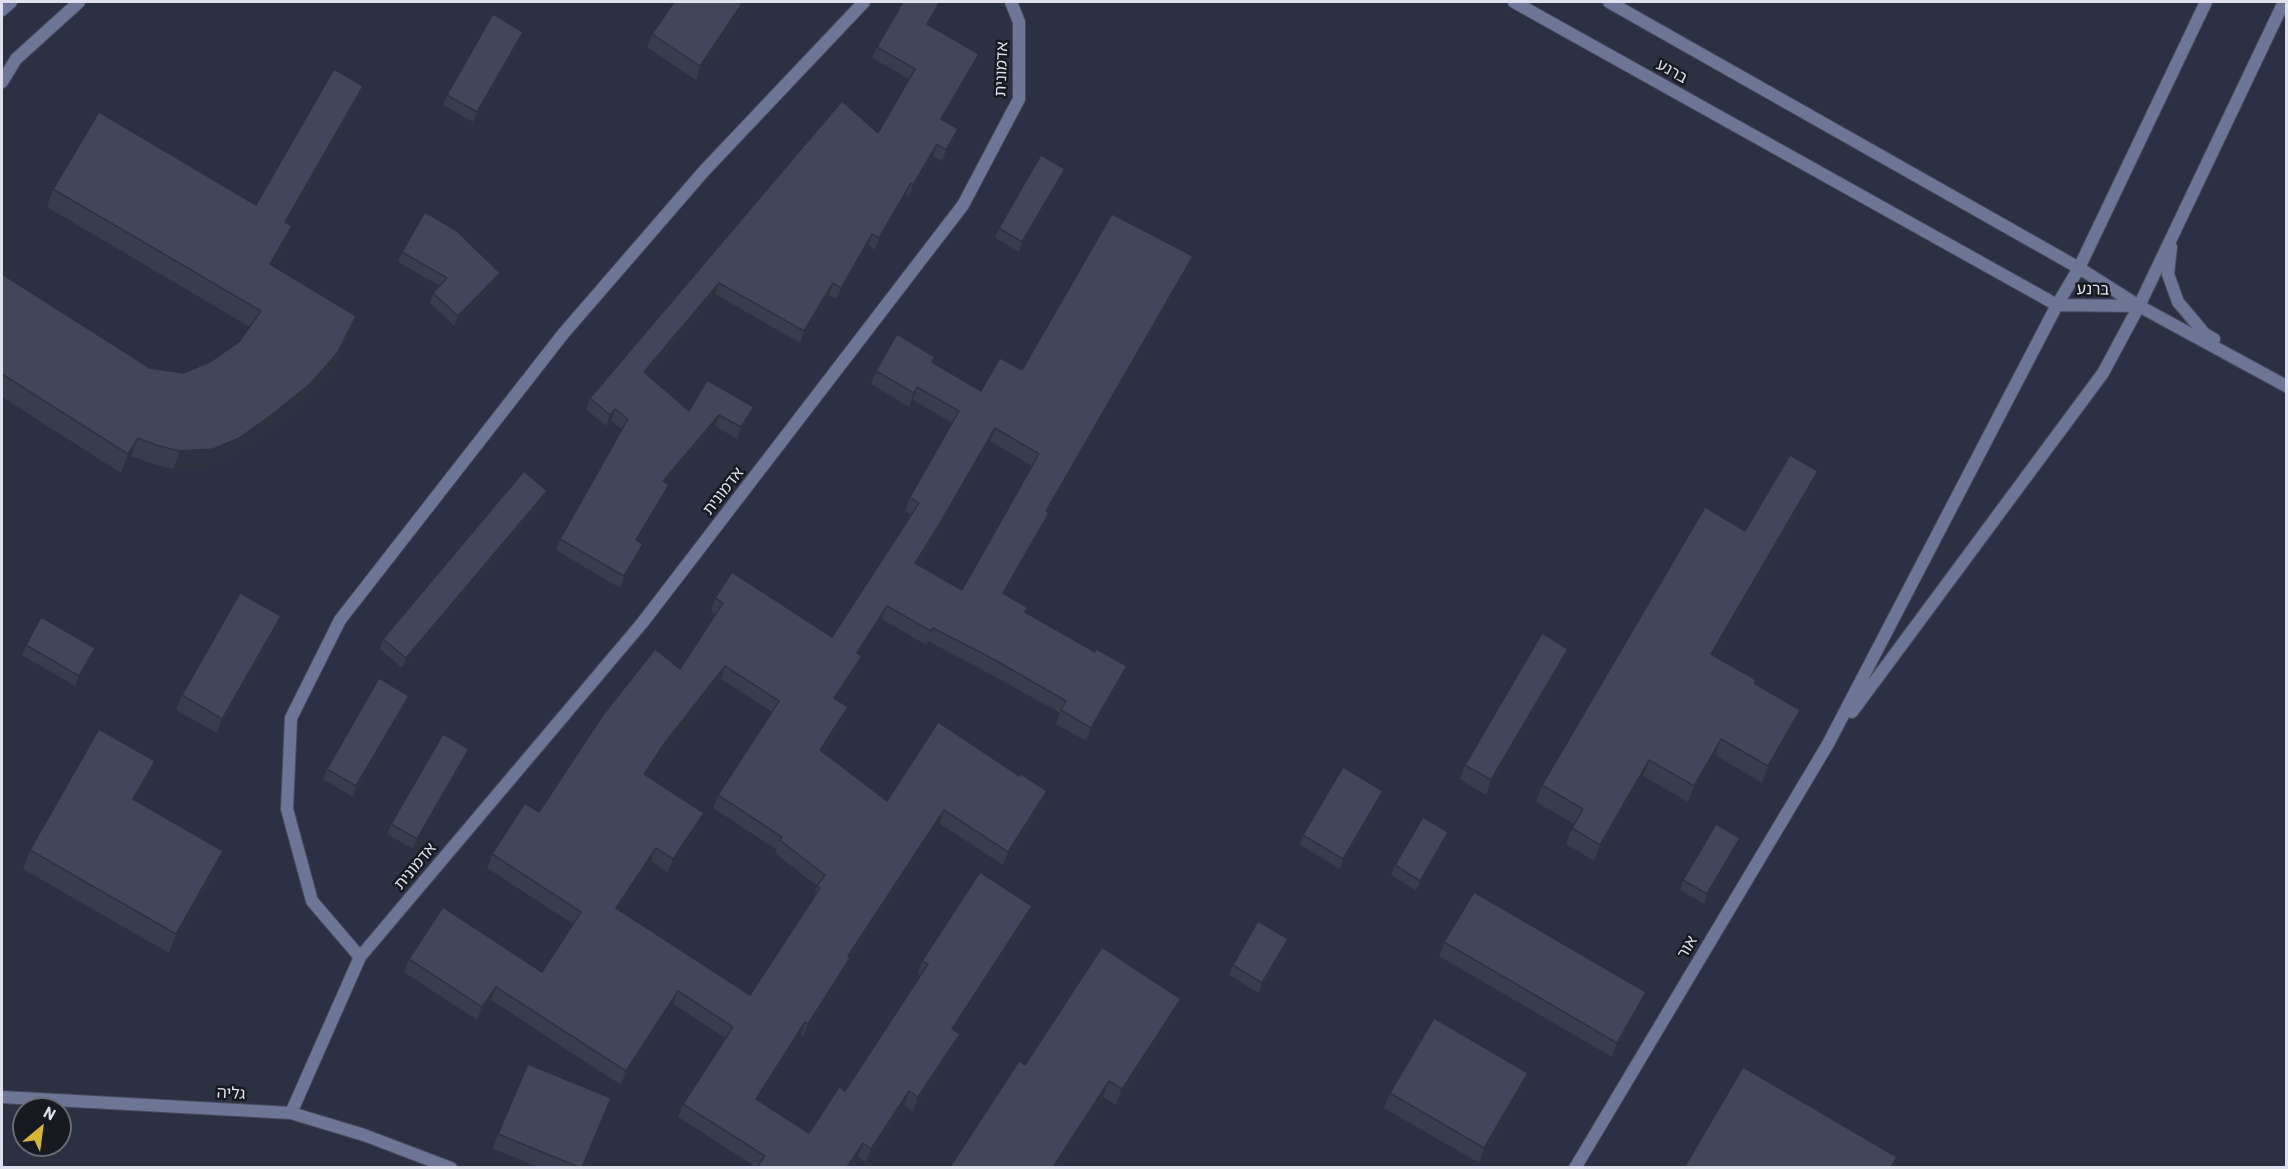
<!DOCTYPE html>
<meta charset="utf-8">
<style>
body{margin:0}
#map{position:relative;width:2288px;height:1169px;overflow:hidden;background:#2c3043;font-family:Barlow,sans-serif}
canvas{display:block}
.frame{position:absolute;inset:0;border:3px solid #dee1ed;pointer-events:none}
.north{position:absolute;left:12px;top:1097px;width:60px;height:60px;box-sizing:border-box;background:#171921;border:2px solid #676973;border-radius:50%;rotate:29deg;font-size:16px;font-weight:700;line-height:24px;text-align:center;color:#dee1ed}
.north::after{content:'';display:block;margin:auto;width:21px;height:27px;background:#d5b534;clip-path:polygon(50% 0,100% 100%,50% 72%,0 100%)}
</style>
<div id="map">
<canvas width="2288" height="1169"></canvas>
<div class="frame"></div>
<div class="north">N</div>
</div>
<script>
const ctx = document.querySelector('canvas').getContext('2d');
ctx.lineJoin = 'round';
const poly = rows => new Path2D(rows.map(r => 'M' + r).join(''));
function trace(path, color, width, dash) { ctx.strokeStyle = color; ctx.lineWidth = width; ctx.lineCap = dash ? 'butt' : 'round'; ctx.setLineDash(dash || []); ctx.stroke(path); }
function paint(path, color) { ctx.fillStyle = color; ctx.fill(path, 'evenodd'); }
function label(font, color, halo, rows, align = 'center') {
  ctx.font = font + ' Barlow,"Noto Sans Hebrew",sans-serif'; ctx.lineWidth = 5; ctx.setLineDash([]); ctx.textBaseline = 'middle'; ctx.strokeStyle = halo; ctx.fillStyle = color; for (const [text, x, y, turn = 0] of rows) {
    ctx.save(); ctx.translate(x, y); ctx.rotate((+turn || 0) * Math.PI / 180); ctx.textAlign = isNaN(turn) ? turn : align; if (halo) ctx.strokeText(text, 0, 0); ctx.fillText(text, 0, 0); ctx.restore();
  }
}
const minor = poly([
 [1514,2,2057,305,2138,306],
 [1609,2,2079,268,2139,306,2286,386],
 [2,10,11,2],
 [2,82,16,59,79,2],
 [2171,247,2168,274,2178,302,2205,334,2214,339],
 [1852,712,2103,373,2139,306,2284,2],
 [360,957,312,901,287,809,291,718,340,620,563,334,704,171,864,2],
 [2,1097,291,1113,364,1135,451,1168],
 [291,1113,360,957,643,622,963,205,1019,99,1019,22,1011,2],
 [1575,1168,1828,744,2057,305,2079,268,2206,2]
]);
const wall = poly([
 [747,2,696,80,647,47,652,34],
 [903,2,942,2,929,25,975,65,943,120,954,141,942,161,933,156,909,196,906,195,875,250,868,245,836,299,829,295,800,343,715,294,647,375,689,411,749,418,737,439,715,426,666,483,665,496,638,541,643,544,639,555,620,588,556,550,560,539,622,429,611,421,606,426,586,409,590,398,878,133,909,79,872,58,877,47],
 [523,32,519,42,473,122,443,105,447,95],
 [363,86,356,104,287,223,292,226,286,245,273,266,356,316,350,334,331,370,303,403,263,435,232,456,207,467,173,469,153,464,131,456,121,473,2,397,2,274,150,368,183,373,210,362,239,342,250,327,47,207,53,189,256,205],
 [1061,179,1019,252,995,238,999,228],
 [402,252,496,283,454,326,430,303,433,293,440,286,398,262],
 [1193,256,1189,269,1048,512,1044,526,1005,594,1026,612,1095,652,1127,666,1122,679,1086,741,1056,724,1060,713,992,675,928,641,926,645,882,619,859,654,862,656,857,669,836,700,843,720,823,752,887,801,1019,776,1047,791,1043,805,1003,865,939,823,850,959,846,971,803,1037,801,1035,758,1100,809,1133,845,1091,920,976,918,974,922,961,1032,906,1027,919,954,1031,960,1034,955,1047,913,1111,904,1105,866,1162,858,1157,851,1167,756,1167,678,1117,683,1104,725,1038,673,1004,621,1085,491,1000,477,1020,404,972,409,959,542,972,573,924,487,868,492,854,539,812,680,669,716,615,711,611,715,598,832,637,912,515,905,511,910,497,952,423,913,400,909,407,871,384,876,371,933,363,981,391,1022,370],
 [990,441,1032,466,962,590,918,564,932,544],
 [721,679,772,712,718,795,713,808,777,850,775,853,817,886,813,899,750,995,619,910,651,861,668,873,699,826,647,776,659,757],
 [1818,471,1812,488,1714,656,1755,683,1800,710,1794,727,1762,783,1715,755,1688,802,1643,776,1594,861,1566,844,1574,824,1536,802,1542,785,1745,531],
 [547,491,543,501,402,668,380,649,383,639],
 [281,616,276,631,217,733,176,710,182,695],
 [26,645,95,648,91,658,75,686,22,655],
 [1568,649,1563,663,1486,795,1460,779,1465,765],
 [405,706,353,797,323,779,327,769],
 [465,759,413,849,387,834,391,824],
 [148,780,136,801,217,870,169,953,23,869,30,850],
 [1380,801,1340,869,1300,845,1303,835],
 [1448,832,1445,842,1416,891,1391,875,1395,865],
 [1737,848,1704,904,1680,890,1683,880],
 [1444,942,1641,1007,1612,1057,1439,956],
 [1285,949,1259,993,1229,975,1233,965],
 [1175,1016,1116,1105,1103,1097,1058,1167,950,1167,1025,1065],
 [1523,1088,1479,1163,1384,1108,1390,1093],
 [611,1098,583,1167,539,1167,493,1149,498,1134]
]);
const shadedWall = poly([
 [743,2,747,2,696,80,700,66],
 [940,2,942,2,923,35,927,24],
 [523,32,519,42,473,122,477,112],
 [979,54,975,65,937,131,941,119],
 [363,86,356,104,278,240,285,222],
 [958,129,954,141,942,161,946,150],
 [937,144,933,156,909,196,913,185],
 [1065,169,1061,179,1019,252,1022,242],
 [911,183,906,195,875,250,879,238],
 [292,226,286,245,263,282,270,264],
 [872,234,868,245,836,299,841,288],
 [1193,256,1189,269,1041,525,1046,511],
 [500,273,496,283,454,326,458,316],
 [719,283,715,294,640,383,644,372],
 [833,283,829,295,800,343,804,331],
 [356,316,350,334,331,370,303,403,263,435,232,456,207,467,173,469,180,451],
 [917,387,913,400,909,407,914,393],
 [754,407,749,418,737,439,741,427],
 [615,409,611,421,606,426,610,415],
 [719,415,715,426,659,492,663,481],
 [995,428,990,441,932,544,910,576,915,563],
 [138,438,131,456,121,473,128,454],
 [1818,471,1812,488,1705,671,1711,654],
 [669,485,665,496,632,551,636,540],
 [547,491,543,501,402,668,406,658],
 [1049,513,1044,526,998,606,1003,593],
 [643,544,639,555,620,588,624,576],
 [887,606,882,619,852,666,857,653],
 [281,616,276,631,217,733,222,719],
 [95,648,91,658,75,686,79,676],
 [1568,649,1563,663,1486,795,1491,780],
 [862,656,857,669,829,711,834,698],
 [725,666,721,679,659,757,639,788,644,774,664,744],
 [1127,666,1122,679,1086,741,1091,728],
 [409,696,405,706,353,797,356,786],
 [848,707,843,720,815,763,820,750],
 [1800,710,1794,727,1762,783,1768,766],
 [1721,739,1715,755,1688,802,1694,786],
 [469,749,465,759,413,849,417,839],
 [1649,760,1643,776,1594,861,1600,845],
 [155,761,148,780,126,818,133,799],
 [1047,791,1043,805,1003,865,1008,852],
 [1383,791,1380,801,1340,869,1343,859],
 [944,810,939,823,850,959,846,971,803,1037,808,1024,848,956],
 [704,813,699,826,668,873,673,859],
 [1448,832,1445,842,1416,891,1420,881],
 [1740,838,1737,848,1704,904,1707,894],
 [656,848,651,861,612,921,616,908],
 [223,851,217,870,169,953,176,934],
 [1032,906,1027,919,947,1042,952,1029],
 [1288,939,1285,949,1259,993,1262,983],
 [496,987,491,1000,477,1020,482,1007],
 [678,991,673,1004,621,1085,626,1071],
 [1646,992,1641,1007,1612,1057,1617,1043],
 [1181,999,1175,1016,1116,1105,1122,1089],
 [805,1022,801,1035,751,1112,756,1099],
 [960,1034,955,1047,913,1111,918,1097],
 [1528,1073,1523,1088,1479,1163,1484,1148],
 [1109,1081,1103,1097,1058,1167,1053,1167],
 [909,1091,904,1105,866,1162,871,1149],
 [863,1143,858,1157,851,1167,847,1167]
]);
const building = poly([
 [674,2,743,2,700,66,652,34,674,2],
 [903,2,940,2,927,24,979,54,941,119,958,129,946,150,937,144,913,185,911,183,879,238,872,234,841,288,833,283,804,331,719,283,644,372,689,411,707,380,754,407,741,427,719,415,663,481,669,485,636,540,643,544,624,576,560,539,628,419,615,409,610,415,590,398,842,101,878,133,915,69,877,47,903,2],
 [493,14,523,32,477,112,447,95,493,14],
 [334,69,363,86,285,222,292,226,270,264,356,316,338,352,310,384,270,416,239,438,213,449,180,451,159,446,138,438,128,454,2,374,2,274,150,368,183,373,210,362,239,342,261,311,53,189,99,112,256,205,334,69],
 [1041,155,1065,169,1022,242,999,228,1041,155],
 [425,212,457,231,500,273,458,316,433,293,447,278,402,252,425,212],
 [1112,214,1193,256,1046,511,1049,513,1003,593,1028,608,1025,612,1095,652,1096,649,1127,666,1091,728,1061,710,1066,701,997,661,933,628,931,631,887,606,857,653,862,656,834,698,848,707,820,750,887,801,938,722,1019,776,1021,774,1047,791,1008,852,944,810,848,956,850,958,808,1024,805,1022,756,1099,809,1133,839,1087,845,1091,928,964,922,961,980,872,1032,906,952,1029,960,1034,918,1097,909,1091,871,1149,863,1143,847,1167,757,1167,765,1156,683,1104,733,1027,678,991,626,1071,496,987,482,1007,409,959,443,907,542,972,581,912,492,854,525,803,539,812,603,715,655,649,680,669,723,603,715,598,732,572,832,637,919,503,910,497,959,411,917,387,914,393,876,371,897,334,935,357,932,362,981,391,1000,358,1022,370,1112,214],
 [995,428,1039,454,962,590,915,563,936,530,995,428],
 [725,666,779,701,718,795,782,837,780,840,825,875,817,886,820,888,750,995,616,908,656,848,673,859,704,813,644,774,664,744,725,666],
 [1790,455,1818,471,1711,654,1756,680,1754,683,1800,710,1768,766,1721,739,1694,786,1649,760,1600,845,1572,828,1583,809,1542,785,1705,507,1745,531,1790,455],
 [524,471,547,491,406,658,383,639,524,471],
 [240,593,281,616,222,719,182,695,240,593],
 [41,617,95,648,79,676,26,645,41,617],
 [1542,633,1568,649,1491,780,1465,765,1542,633],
 [379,678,409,696,356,786,327,769,379,678],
 [99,729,155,761,133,799,223,851,176,934,30,850,99,729],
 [443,734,469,749,417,839,391,824,443,734],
 [1343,767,1383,791,1343,859,1303,835,1343,767],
 [1423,817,1448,832,1420,881,1395,865,1423,817],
 [1716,824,1740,838,1707,894,1683,880,1716,824],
 [1474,892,1646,992,1617,1043,1444,942,1474,892],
 [1258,921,1288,939,1262,983,1233,965,1258,921],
 [1102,947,1181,999,1122,1089,1109,1081,1053,1167,950,1167,1019,1061,1025,1065,1102,947],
 [1434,1018,1528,1073,1484,1148,1390,1093,1434,1018],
 [528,1064,611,1098,582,1167,579,1167,498,1134,528,1064],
 [1743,1067,1897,1157,1891,1167,1688,1167,1685,1166,1743,1067]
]);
const streetNames = [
 ["אדמונית",1001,69,-88],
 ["ברנע",1672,71,29],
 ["ברנע",2093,289,1],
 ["אדמונית",723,491,-52],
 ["אדמונית",415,866,-50],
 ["אור",1687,947,-59],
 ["גליה",231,1093,3]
];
trace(minor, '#484c5e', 14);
trace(minor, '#6e7696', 12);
paint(wall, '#393c4d');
paint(shadedWall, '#2e313f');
paint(building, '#42465a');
trace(building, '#2e313f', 1.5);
label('16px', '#dee1ed', '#171921', streetNames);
</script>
